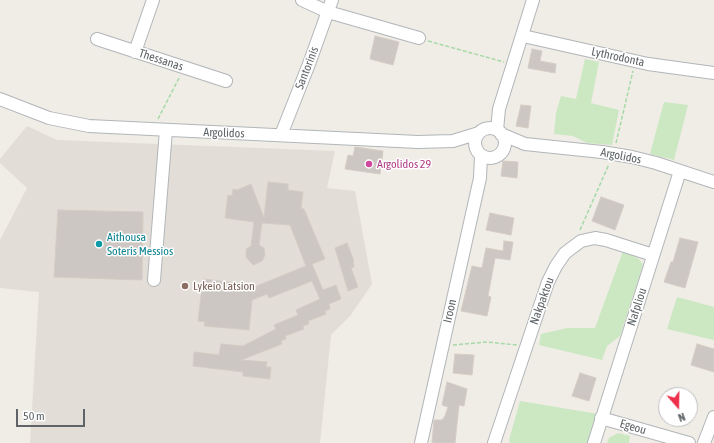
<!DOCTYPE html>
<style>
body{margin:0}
#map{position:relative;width:714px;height:443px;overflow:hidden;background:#f0ece6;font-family:"Asap Condensed",sans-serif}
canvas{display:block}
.north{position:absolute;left:658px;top:387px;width:40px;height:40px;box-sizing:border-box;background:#fff;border:1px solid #bfc1c2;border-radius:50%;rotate:160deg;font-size:11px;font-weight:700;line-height:16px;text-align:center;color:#5e6467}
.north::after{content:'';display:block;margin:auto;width:14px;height:18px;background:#ed2f4c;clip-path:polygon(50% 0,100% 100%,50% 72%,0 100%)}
.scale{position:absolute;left:16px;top:409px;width:69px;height:18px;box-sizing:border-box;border:2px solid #5e6467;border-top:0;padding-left:5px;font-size:12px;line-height:14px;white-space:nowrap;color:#5e6467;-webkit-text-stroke:3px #fff;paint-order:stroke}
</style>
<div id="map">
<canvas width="714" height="443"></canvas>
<div class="north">N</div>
<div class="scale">50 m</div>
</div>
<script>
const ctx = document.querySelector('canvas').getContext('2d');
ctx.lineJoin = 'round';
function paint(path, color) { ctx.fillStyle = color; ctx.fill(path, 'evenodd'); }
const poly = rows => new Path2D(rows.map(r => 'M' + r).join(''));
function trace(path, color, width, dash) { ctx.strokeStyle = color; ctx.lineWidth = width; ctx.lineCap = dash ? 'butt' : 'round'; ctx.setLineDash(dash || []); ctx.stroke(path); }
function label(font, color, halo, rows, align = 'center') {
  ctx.font = font + ' "Asap Condensed",sans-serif'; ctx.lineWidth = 3; ctx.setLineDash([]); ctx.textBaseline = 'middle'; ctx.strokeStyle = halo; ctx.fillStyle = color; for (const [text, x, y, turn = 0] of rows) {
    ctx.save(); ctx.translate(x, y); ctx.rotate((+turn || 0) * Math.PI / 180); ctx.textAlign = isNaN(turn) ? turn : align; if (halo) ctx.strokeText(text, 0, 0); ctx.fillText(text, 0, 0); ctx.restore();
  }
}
const education = poly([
 [27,126,57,140,335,151,327,188,355,191,372,284,350,316,331,335,320,443,30,443,39,292,0,288,0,240,27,188,0,163,0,159]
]);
const green = poly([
 [585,59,599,62,591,103,619,110,612,145,587,143,573,136,554,134,556,113,561,96,576,99],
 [664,102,688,105,674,160,650,154],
 [623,251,639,259,643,265,620,336,607,346,602,360,539,345,541,334,567,328,595,328],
 [677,297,714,307,714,340,667,329],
 [520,401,598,414,588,443,510,443,509,440],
 [618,433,630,436,629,443,607,443,609,438]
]);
const building = poly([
 [375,36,399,42,393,65,370,59,375,36],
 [532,49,542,51,540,61,556,64,555,73,528,68,532,49],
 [521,105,531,106,528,128,516,126,521,105],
 [355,147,383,151,380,174,345,169,348,155,353,156,355,147],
 [503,161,518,162,517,178,501,176,503,161],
 [268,182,288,184,288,190,303,192,301,208,304,209,325,259,312,264,323,290,336,285,341,299,329,304,330,309,325,311,326,314,308,321,309,324,303,326,304,329,285,336,286,339,281,341,282,344,241,360,267,362,266,367,271,367,270,379,243,376,243,372,193,366,194,352,219,355,221,344,243,346,276,329,274,325,298,315,296,310,320,299,312,281,269,298,267,294,252,300,249,330,204,326,205,322,198,321,203,279,255,285,254,287,306,266,290,225,262,223,259,245,264,248,265,255,262,261,253,265,246,257,246,249,251,246,254,222,225,218,228,195,232,196,233,189,237,190,251,184,264,218,268,182],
 [601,197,624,205,615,230,592,221,601,197],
 [58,210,143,212,142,280,54,277,58,210],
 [490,213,514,218,511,235,486,230,490,213],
 [680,238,698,242,685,288,664,282,671,262,673,262,680,238],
 [504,241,513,242,510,260,495,258,488,296,491,297,487,316,461,311,472,266,482,268,486,248,503,251,504,241],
 [347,243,354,261,353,262,354,267,351,268,358,287,348,291,335,248,347,243],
 [697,344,714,349,714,372,691,365,697,344],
 [455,354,474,355,472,375,453,373,455,354],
 [580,373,596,378,589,401,572,396,580,373],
 [447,382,467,389,464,406,459,405,455,443,432,443,434,420,442,420,445,416,448,407,442,405,447,382]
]);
const path = poly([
 [428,41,504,62],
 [158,119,180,76],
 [616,143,633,71],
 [580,230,609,164],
 [453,345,487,342,517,345]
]);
const minor = poly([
 [302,0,328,12,419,38],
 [523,36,648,64,714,73],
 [97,39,226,81],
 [135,52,153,0],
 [0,99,49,118,89,126,418,142,453,141,479,133],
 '475 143a15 15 0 1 1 30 0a15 15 0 1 1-30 0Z',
 [497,130,499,109,533,0],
 [501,134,525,144,602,152,632,157,656,163,714,182],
 [281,135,309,64,332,0],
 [154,280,166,130],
 [601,418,689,443],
 [421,443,480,178,481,155],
 [494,443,548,282,556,266,565,253,581,241,595,238,606,240,653,255],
 [594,443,680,171],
 [704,443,714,417]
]);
const markers = [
 [369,164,4,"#d1479c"],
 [99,244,4,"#0f9aa8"],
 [185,286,4,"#8d6e63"]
];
const streetNames = [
 ["Lythrodonta",618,57,12],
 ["Thessanas",161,60,18],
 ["Santorinis",307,68,-69],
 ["Argolidos",224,133,2],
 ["Argolidos",621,156,11],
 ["Nakpaktou",542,301,-70],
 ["Nafpliou",637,307,-72],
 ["Iroon",450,311,-77],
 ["Egeou",633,427,16]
];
const hotelNames = [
 ["Argolidos 29",377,164]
];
const cultureNames = [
 ["Aithousa",107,237],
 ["Soteris Messios",107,251]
];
const educationNames = [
 ["Lykeio Latsion",193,286]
];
paint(education, '#e3ddd7');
paint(green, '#cbe8c2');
paint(building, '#ccc7c3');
trace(building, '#d5ccc4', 1);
trace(minor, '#b1b6b9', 14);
trace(path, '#a5daa7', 1.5, [4, 2]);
trace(minor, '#fff', 12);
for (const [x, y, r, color] of markers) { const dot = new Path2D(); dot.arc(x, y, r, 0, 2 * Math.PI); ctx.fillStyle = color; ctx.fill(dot); trace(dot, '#fff', 1.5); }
label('12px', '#5e6467', '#fff', streetNames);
label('12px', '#b23c85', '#fff', hotelNames, 'left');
label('12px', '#0d838f', '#fff', cultureNames, 'left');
label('12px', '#785e54', '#fff', educationNames, 'left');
</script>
